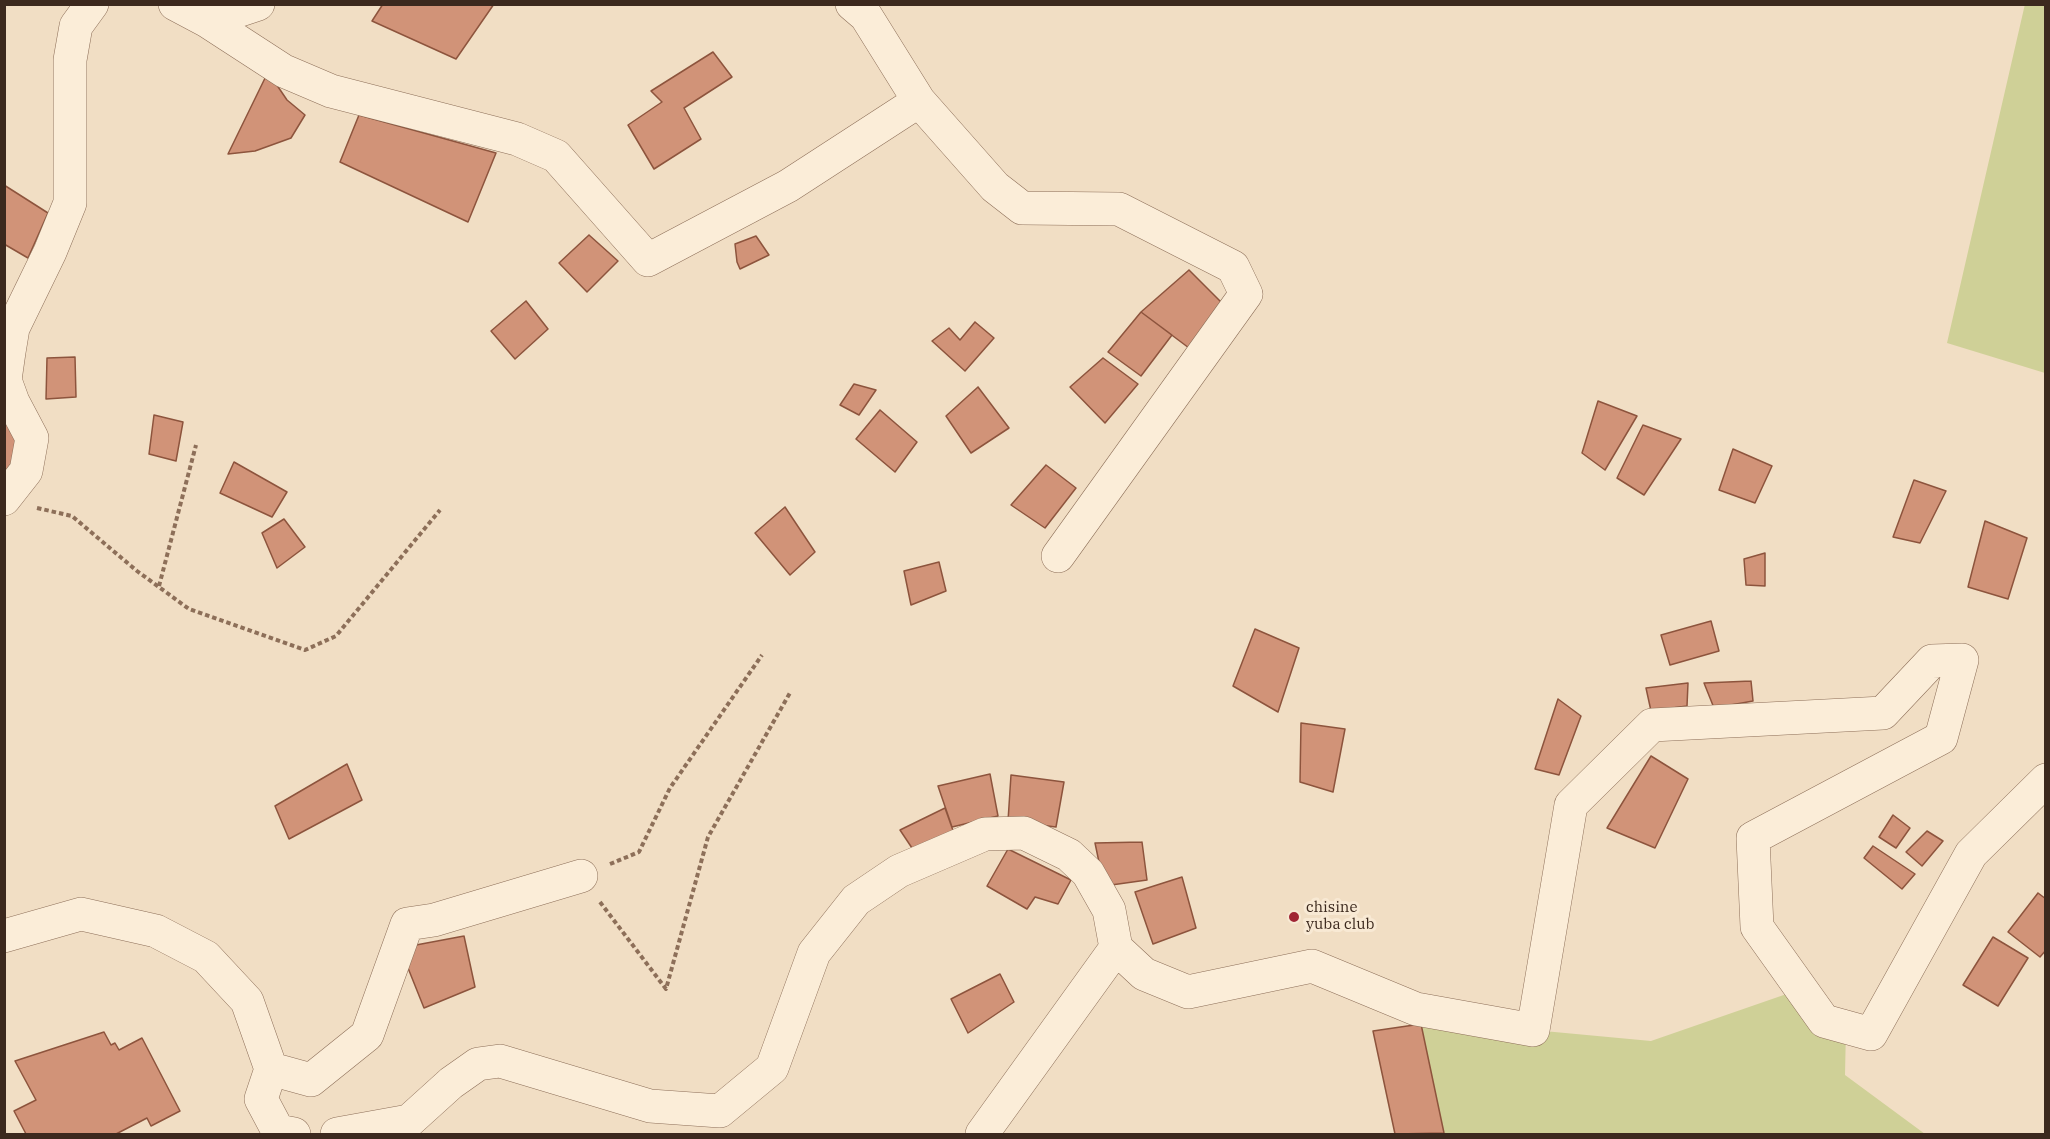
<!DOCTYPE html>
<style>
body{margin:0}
#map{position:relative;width:2050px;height:1139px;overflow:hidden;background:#f1dec4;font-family:"IBM Plex Serif",serif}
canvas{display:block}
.frame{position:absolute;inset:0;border:6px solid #3c291e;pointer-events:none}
</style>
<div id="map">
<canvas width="2050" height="1139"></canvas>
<div class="frame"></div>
</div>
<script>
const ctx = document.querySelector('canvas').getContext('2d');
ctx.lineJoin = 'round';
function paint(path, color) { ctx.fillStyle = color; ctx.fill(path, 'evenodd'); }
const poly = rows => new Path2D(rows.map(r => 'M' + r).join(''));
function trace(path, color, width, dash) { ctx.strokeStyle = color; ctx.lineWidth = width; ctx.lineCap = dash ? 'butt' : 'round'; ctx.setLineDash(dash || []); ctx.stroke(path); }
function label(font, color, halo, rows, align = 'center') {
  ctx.font = font + ' "IBM Plex Serif",serif'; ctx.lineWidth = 6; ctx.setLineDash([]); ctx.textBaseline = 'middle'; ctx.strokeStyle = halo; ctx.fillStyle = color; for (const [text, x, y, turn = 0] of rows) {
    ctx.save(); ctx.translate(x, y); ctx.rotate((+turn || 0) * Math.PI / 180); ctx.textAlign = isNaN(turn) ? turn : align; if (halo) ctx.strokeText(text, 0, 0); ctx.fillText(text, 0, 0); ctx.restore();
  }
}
const green = poly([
 [2025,4,2045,5,2045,373,1947,343],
 [1801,989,1846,1027,1845,1075,1925,1134,1426,1134,1416,1009,1533,1030,1651,1041]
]);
const building = poly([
 [383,4,494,4,456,59,372,21,383,4],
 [713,52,732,77,684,108,701,139,654,169,628,125,662,102,651,91,713,52],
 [268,72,287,100,305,115,291,138,255,151,228,154,268,72],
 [359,115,496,153,468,222,340,162,359,115],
 [4,185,48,213,28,258,4,244,4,185],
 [589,235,618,261,587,292,559,263,589,235],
 [756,236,769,255,740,269,737,262,735,244,756,236],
 [1189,270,1223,304,1189,348,1141,312,1189,270],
 [526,301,548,329,515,359,491,331,526,301],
 [1141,312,1172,335,1141,376,1108,352,1141,312],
 [975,322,994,338,965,371,932,341,949,328,960,340,975,322],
 [75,357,76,397,46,399,47,358,75,357],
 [1103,358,1138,384,1105,423,1070,387,1103,358],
 [854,384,876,390,859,415,840,405,854,384],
 [978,387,1009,428,971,453,946,416,978,387],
 [1598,401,1637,416,1605,470,1582,453,1598,401],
 [880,410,917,442,895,472,856,439,880,410],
 [154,415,183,422,176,461,149,454,154,415],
 [4,418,25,436,4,478,4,418],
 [1643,425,1681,439,1644,495,1617,478,1643,425],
 [1733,449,1772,466,1755,503,1719,490,1733,449],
 [234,462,287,492,272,517,220,493,234,462],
 [1046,465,1076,488,1045,528,1011,505,1046,465],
 [1914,480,1946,491,1920,543,1893,537,1914,480],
 [785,507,815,552,790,575,755,533,785,507],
 [284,519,305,547,277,568,262,533,284,519],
 [1985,521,2027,538,2008,599,1968,587,1985,521],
 [1765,553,1765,586,1746,585,1744,559,1765,553],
 [939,562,946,591,911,605,904,571,939,562],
 [1711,621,1719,651,1670,665,1661,635,1711,621],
 [1255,629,1299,648,1278,712,1233,686,1255,629],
 [1751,681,1753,701,1714,708,1704,683,1751,681],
 [1688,683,1687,706,1651,711,1646,688,1688,683],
 [1558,699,1581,716,1559,775,1535,769,1558,699],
 [1301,723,1345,729,1333,792,1300,782,1301,723],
 [1651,756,1688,779,1655,848,1607,828,1651,756],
 [347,764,362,800,289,839,275,806,347,764],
 [990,774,998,816,952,827,938,786,990,774],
 [1011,775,1064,782,1056,827,1008,821,1011,775],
 [945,808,956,839,916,854,900,830,945,808],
 [1893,815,1910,828,1896,848,1879,837,1893,815],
 [1927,831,1943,841,1922,866,1906,852,1927,831],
 [1142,842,1147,880,1104,886,1095,843,1142,842],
 [1873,846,1915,874,1902,889,1864,858,1873,846],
 [1008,849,1071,880,1058,904,1035,897,1027,909,987,886,1008,849],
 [1182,877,1196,928,1153,944,1135,892,1182,877],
 [2038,893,2046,899,2046,950,2040,957,2008,932,2038,893],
 [464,936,475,987,424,1008,400,948,464,936],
 [1993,937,2028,958,1998,1006,1963,985,1993,937],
 [1000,974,1014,1002,968,1033,951,999,1000,974],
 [1421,1024,1444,1133,1395,1134,1373,1031,1421,1024],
 [104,1032,111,1045,115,1043,119,1050,142,1038,180,1111,151,1126,147,1118,116,1134,26,1134,14,1111,36,1100,15,1061,104,1032]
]);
const path = poly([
 [37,508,72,516,137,571,189,609,305,650,336,636,440,510],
 [159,586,196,445],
 [610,864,639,852,670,788,762,655],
 [600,902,666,989,708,837,791,691]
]);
const minor = poly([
 [175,4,207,21,258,4],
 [852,4,866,16,919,101,995,187,1022,208,1119,209,1233,267,1246,294,1058,556],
 [207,21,284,71,331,91,517,139,556,156,648,260,788,186,919,101],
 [4,499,26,471,32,438,13,402,5,380,9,352,13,328,50,252,70,203,70,60,76,26,92,4],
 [4,936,81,914,156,931,206,957,247,1001,271,1069,311,1080,367,1035,407,924,434,920,581,876],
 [271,1069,261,1099,278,1131,294,1134],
 [337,1134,409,1121,451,1083,478,1064,500,1061,650,1106,720,1111,772,1068,814,953,856,900,899,871,985,834,1024,833,1069,855,1088,873,1109,910,1116,948],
 [982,1134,1116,948,1144,974,1188,992,1312,966,1416,1009,1533,1030,1571,805,1652,725,1883,713,1932,661,1962,660,1941,738,1753,838,1757,927,1824,1021,1871,1034,1971,854,2046,780]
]);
const markers = [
 [1294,917,6,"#a02534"]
];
const poiNames = [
 ["chisine",1306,908],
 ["yuba club",1306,925]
];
paint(green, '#cfd097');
paint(building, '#d19378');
trace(building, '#8d543d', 1.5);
trace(minor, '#8d6f59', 34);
trace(path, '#8d6f59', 4, [4.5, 3]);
trace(minor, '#fbedd8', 33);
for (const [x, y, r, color] of markers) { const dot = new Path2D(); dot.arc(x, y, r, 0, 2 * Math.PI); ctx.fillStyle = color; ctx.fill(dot); trace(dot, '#f8e9d4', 2); }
label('15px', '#3c291e', '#f8e9d4', poiNames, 'left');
</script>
